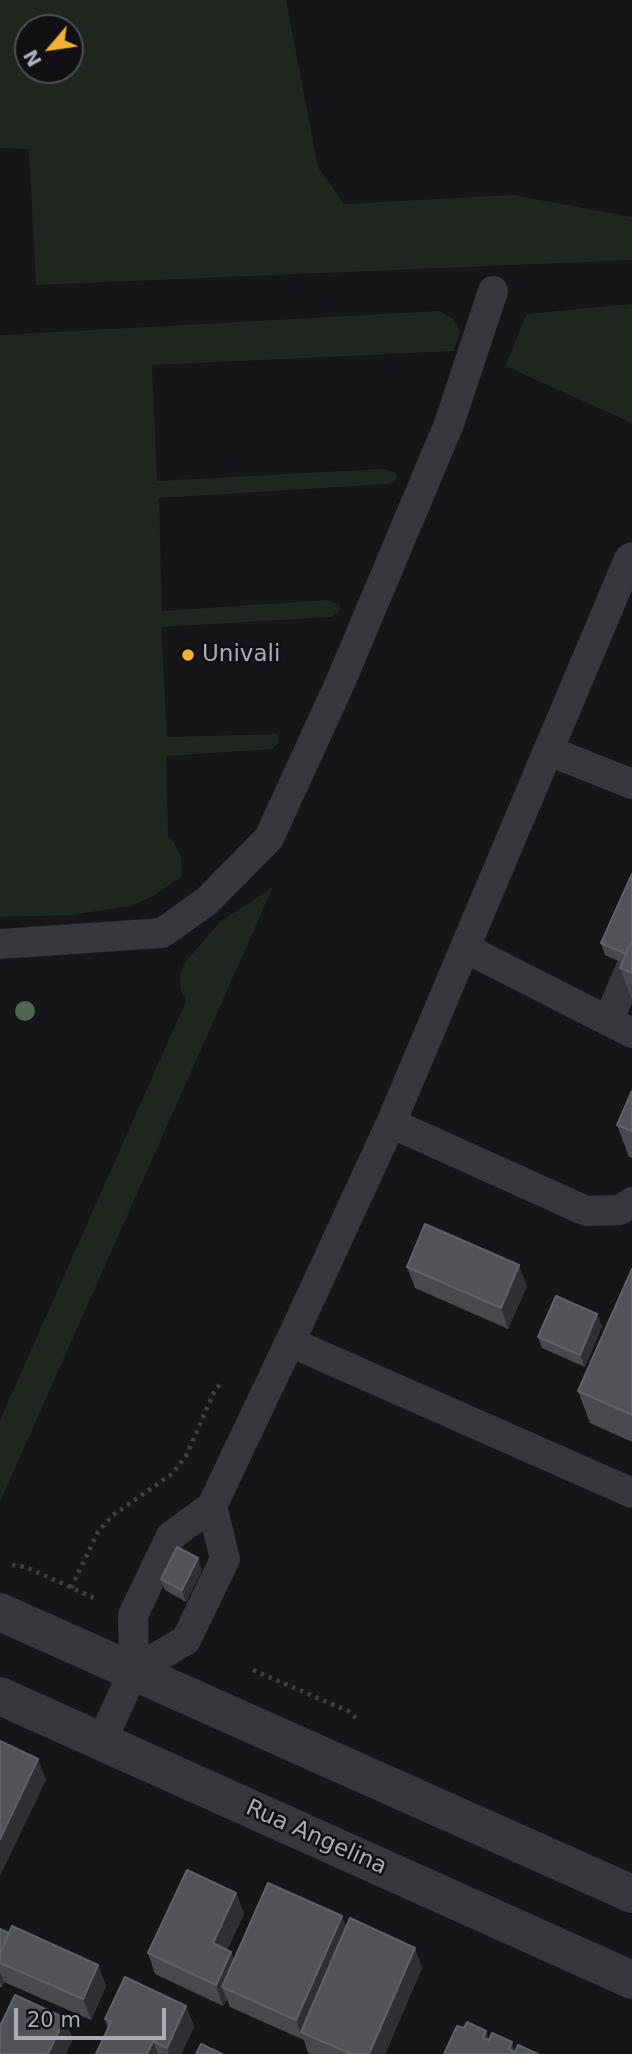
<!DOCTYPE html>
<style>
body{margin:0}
#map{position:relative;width:632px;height:2054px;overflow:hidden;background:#161618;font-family:"DejaVu Sans",sans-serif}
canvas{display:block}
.north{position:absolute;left:14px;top:14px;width:70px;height:70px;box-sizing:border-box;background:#111113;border:2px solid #4d4f55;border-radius:50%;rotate:241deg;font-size:19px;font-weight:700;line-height:28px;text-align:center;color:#a8adb8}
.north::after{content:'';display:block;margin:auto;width:24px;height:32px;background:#f2b134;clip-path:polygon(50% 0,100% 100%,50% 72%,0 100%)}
.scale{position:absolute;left:14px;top:2008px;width:152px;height:32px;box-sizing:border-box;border:4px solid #a8adb8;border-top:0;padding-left:9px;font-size:21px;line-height:24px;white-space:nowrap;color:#a8adb8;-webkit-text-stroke:5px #111113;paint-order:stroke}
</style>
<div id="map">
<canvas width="632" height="2054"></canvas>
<div class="north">N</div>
<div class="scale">20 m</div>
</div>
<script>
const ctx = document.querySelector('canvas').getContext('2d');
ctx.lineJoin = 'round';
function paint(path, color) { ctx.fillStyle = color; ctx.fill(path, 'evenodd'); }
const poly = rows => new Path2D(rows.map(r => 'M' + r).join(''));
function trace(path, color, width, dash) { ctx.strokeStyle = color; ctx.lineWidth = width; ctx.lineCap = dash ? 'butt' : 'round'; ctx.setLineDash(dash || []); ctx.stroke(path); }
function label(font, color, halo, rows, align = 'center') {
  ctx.font = font + ' "DejaVu Sans",sans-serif'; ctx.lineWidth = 5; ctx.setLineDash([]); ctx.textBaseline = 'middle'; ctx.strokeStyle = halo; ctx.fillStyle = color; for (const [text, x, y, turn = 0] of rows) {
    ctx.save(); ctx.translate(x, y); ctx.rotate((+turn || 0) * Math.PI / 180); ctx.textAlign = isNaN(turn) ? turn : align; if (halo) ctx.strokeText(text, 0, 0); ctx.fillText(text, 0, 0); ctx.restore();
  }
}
const green = poly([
 [0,0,286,0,318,167,344,204,513,195,632,217,632,260,36,285,29,149,0,148],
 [28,28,70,28,70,70,28,70],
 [632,304,632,423,505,366,527,314],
 [440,311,453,319,460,331,454,351,152,365,157,481,382,469,395,472,397,477,395,481,387,484,159,498,162,611,327,600,340,604,338,613,331,617,161,627,167,737,279,734,278,743,272,749,166,756,168,837,174,842,181,857,182,872,181,877,153,896,131,906,71,915,0,917,0,335],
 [273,887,0,1502,0,1420,186,1001,181,990,180,974,185,962,220,922]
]);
const path = poly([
 [12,1565,26,1567,94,1598],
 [71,1588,98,1532,113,1515,172,1474,186,1456,215,1390,222,1382],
 [253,1670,348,1711,356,1718]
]);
const service = poly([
 [549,751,632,784],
 [0,944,162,933,207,901,269,838,340,683,449,424,493,291],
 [465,948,632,1033],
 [608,1021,632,965],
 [391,1123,586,1211,620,1210,632,1202],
 [290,1342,632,1493],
 [134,1671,186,1640,225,1559,212,1506],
 [101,1742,134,1671,133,1615,171,1536,212,1506,296,1329,391,1123,629,559,632,557]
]);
const tertiary = poly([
 [0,1612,632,1894],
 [0,1696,632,1980]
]);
const trees = [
 [25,1011]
];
const wall = poly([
 [632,874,632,1000,620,968,623,963,605,955,601,943],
 [632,1091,632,1158,629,1157,617,1125],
 [407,1267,527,1286,508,1329,415,1288],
 [632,1269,632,1442,590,1423,578,1391],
 [602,1326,585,1367,542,1348,538,1337],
 [202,1570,186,1602,165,1590,161,1579],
 [236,1893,244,1914,227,1950,231,1952,234,1960,342,1916,346,1927,422,1968,385,2054,311,2054,308,2053,304,2040,230,2007,227,1999,223,2006,155,1974,148,1953],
 [0,1929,98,1965,106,1986,91,2020,4,1982,2,1987,0,1987],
 [186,2006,194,2027,181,2054,96,2054,108,2029,105,2019]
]);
const shadedWall = poly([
 [519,1265,527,1286,508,1329,501,1308],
 [597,1314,602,1326,585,1367,580,1355],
 [198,1558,202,1570,186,1602,182,1590],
 [38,1759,46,1780,0,1876,0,1839],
 [236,1893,244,1914,220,1964,213,1943],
 [342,1916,350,1937,301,2032,303,2040,296,2020],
 [415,1948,422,1968,385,2054,369,2054],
 [231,1952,239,1973,222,1987,227,1999,223,2006,216,1985],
 [98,1965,106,1986,91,2020,83,1999],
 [0,1972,4,1982,2,1987,0,1982],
 [186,2006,194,2027,181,2054,169,2054,167,2048],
 [65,2018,73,2039,66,2054,48,2054],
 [486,2031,490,2043,483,2038],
 [153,2041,158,2054,147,2054],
 [512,2042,516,2054,509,2049]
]);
const building = poly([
 [632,874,632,941,626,954,601,943,632,874],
 [632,941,632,973,620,968,632,941],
 [632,1091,632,1131,617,1125,632,1091],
 [425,1224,519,1265,501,1308,407,1267,425,1224],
 [632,1269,632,1415,578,1391,632,1269],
 [556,1296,597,1314,580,1355,538,1337,556,1296],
 [177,1547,198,1558,182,1590,161,1579,177,1547],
 [0,1741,38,1759,0,1839,0,1741],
 [187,1870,236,1893,213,1943,231,1952,216,1985,148,1953,187,1870],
 [268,1883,342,1916,296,2020,222,1987,268,1883],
 [350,1918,415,1948,369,2054,351,2054,301,2032,350,1918],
 [12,1926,98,1965,83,1999,0,1963,0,1953,12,1926],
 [0,1929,9,1933,0,1953,0,1929],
 [125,1977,186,2006,167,2048,153,2041,147,2054,96,2054,111,2022,105,2019,125,1977],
 [15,1995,65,2018,48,2054,0,2054,0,2026,15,1995],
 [467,2022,486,2031,483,2038,489,2040,492,2033,512,2042,509,2049,515,2052,518,2045,538,2054,444,2054,457,2026,464,2028,467,2022],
 [201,2044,222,2054,196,2054,201,2044]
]);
const markers = [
 [188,655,7,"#f2b134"]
];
const poiNames = [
 ["Univali",202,655]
];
const streetNames = [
 ["Rua Angelina",316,1838,24]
];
paint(green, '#1e261f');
trace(path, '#3d3f44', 4.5, [3.5, 5]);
trace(service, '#37383d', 30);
trace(tertiary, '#37383d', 38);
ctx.fillStyle = '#506452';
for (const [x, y] of trees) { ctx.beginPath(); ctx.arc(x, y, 10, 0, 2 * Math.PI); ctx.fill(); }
paint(wall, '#47494d');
paint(shadedWall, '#2f3033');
paint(building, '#525359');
trace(building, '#5f6168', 2);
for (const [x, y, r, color] of markers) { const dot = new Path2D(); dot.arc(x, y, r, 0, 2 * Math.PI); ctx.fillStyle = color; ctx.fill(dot); trace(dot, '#111113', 2.5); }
label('23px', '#a8adb8', '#111113', poiNames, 'left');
label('23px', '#a8adb8', '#111113', streetNames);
</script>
